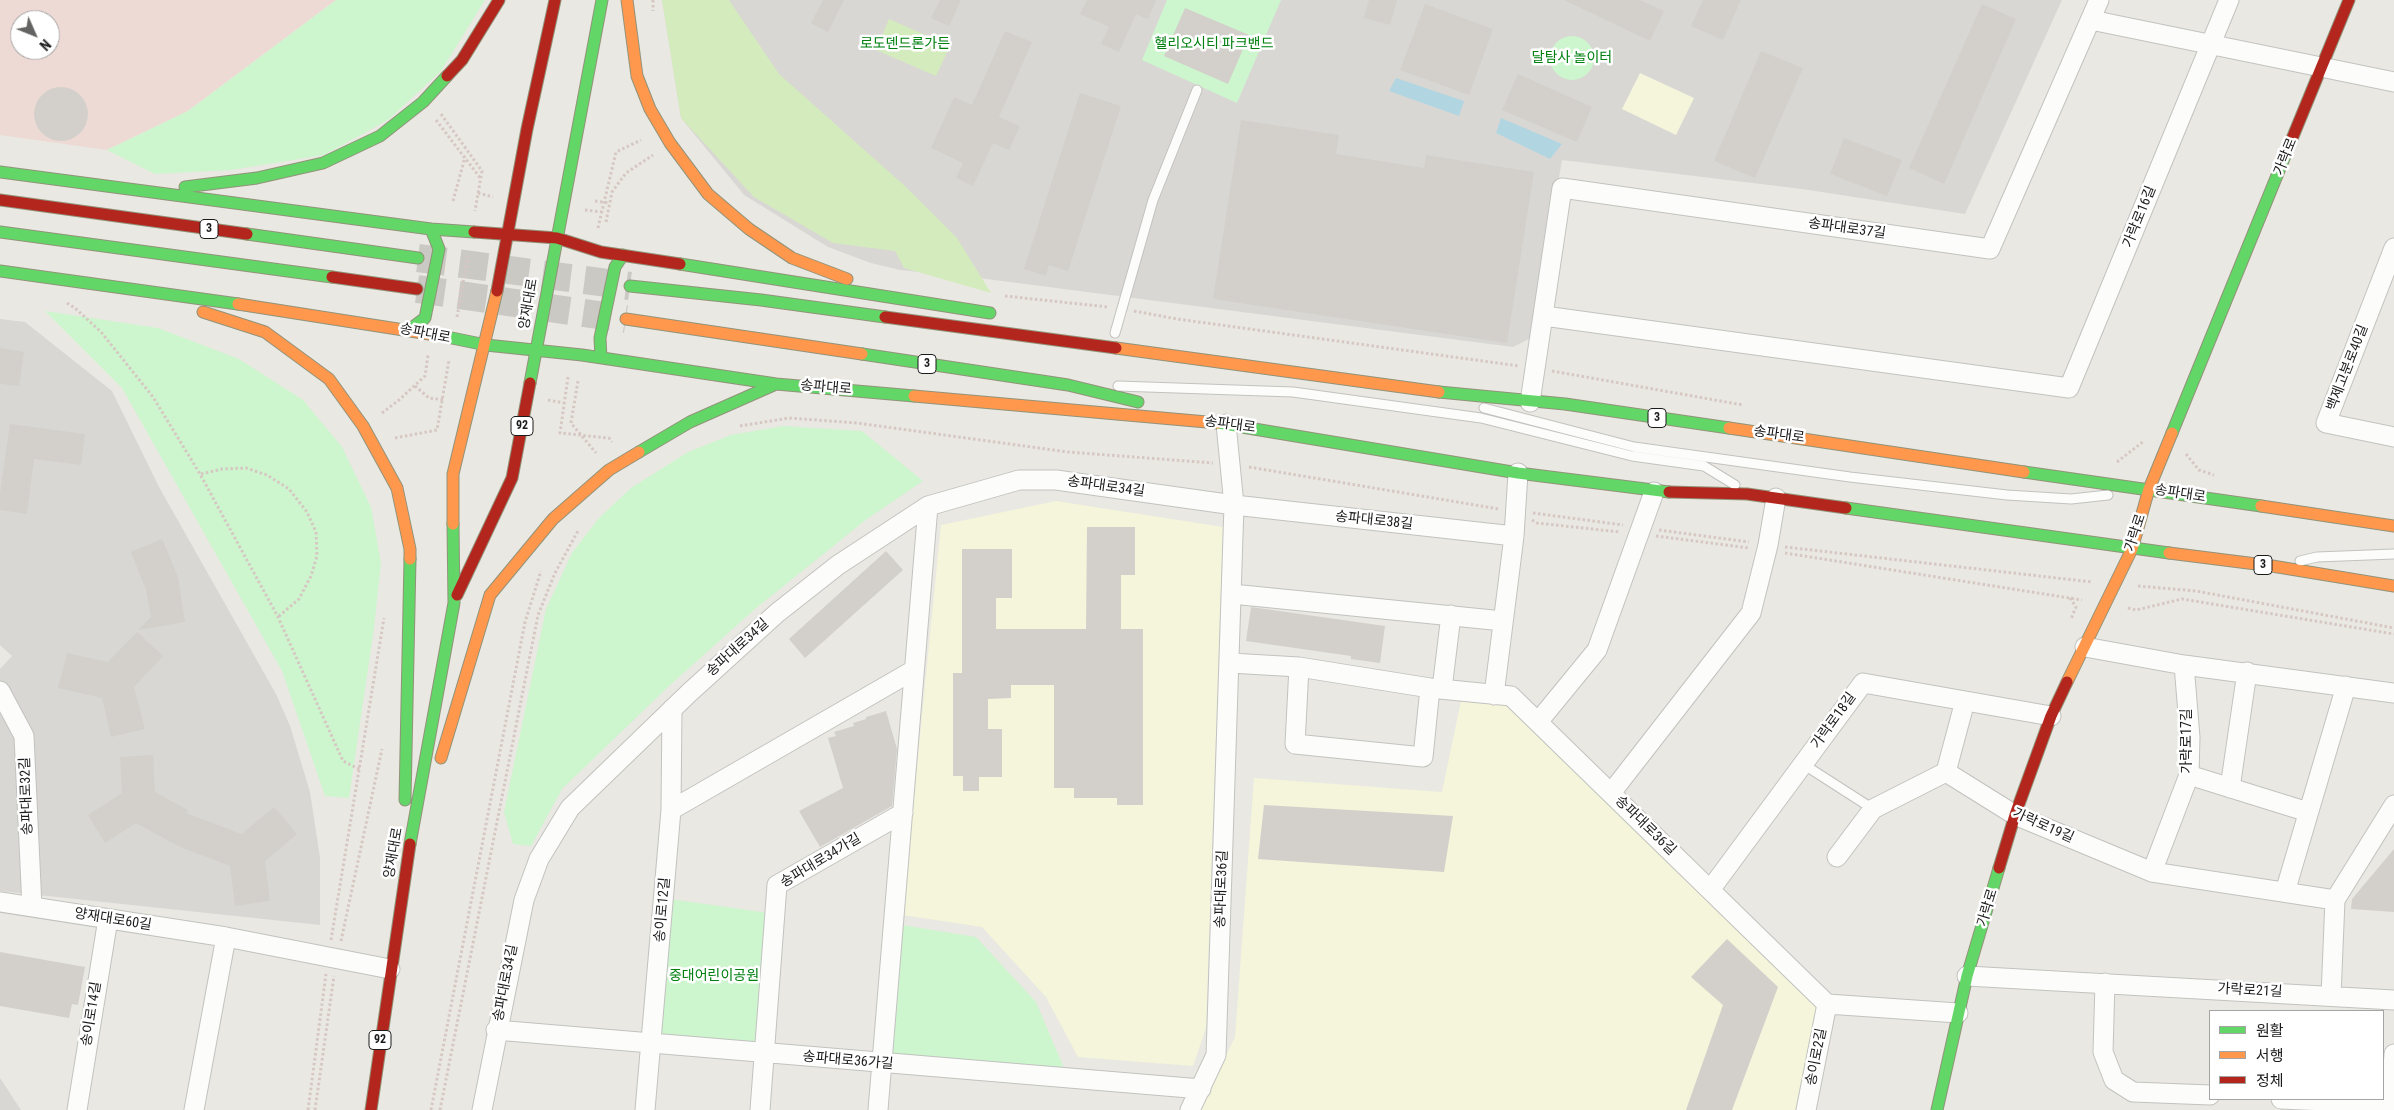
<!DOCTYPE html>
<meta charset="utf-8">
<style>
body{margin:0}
#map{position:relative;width:2394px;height:1110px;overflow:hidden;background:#eae8e2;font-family:"Roboto Condensed","Noto Sans KR",sans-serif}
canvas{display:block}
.legend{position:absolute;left:2209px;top:1010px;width:175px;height:90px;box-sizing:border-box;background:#fff;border:1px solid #a4a4a4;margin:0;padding:6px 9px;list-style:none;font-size:15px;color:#1b1b1b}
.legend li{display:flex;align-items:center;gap:10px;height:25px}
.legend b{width:25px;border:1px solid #a4a4a4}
.north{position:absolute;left:10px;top:10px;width:50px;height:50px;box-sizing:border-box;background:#fff;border:1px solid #a4a4a4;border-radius:50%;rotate:134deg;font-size:14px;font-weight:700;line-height:20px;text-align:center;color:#1b1b1b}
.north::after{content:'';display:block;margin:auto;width:18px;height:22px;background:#636361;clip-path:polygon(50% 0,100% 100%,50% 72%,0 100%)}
</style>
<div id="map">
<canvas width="2394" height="1110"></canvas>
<ul class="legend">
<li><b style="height:6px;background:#63d668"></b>원활</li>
<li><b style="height:6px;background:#ff974d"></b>서행</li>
<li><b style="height:6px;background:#b3261e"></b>정체</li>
</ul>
<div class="north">N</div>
</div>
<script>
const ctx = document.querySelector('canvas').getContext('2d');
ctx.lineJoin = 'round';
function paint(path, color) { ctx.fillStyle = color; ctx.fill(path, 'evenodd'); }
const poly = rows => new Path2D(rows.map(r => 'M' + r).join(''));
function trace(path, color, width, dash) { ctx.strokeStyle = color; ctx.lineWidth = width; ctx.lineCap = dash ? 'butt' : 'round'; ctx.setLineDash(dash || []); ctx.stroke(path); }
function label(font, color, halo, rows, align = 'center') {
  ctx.font = font + ' "Roboto Condensed","Noto Sans KR",sans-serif'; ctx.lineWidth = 5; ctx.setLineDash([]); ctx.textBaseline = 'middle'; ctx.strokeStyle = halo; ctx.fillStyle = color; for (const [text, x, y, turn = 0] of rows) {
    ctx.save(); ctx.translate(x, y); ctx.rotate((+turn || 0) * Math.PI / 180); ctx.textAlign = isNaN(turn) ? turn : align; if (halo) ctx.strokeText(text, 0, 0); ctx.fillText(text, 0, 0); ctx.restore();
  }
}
const residential = poly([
 [662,0,2062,0,1965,214,1802,189,1562,160,1531,338,1513,347,971,277,900,270,871,263,828,247,744,195,681,118],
 [0,319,25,322,112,391,159,487,276,694,290,726,310,792,320,858,320,925,0,891,0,669,12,656,0,645],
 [0,1078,21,1110,0,1110]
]);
const commercial = poly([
 [0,0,336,0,188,111,107,150,0,135],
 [20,20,50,20,50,50,20,50]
]);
const education = poly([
 [1640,73,1694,98,1676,135,1622,109],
 [1056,501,1223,527,1206,1028,1193,1066,1078,1057,1046,997,982,927,902,915,941,525],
 [1462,696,1503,698,1820,1007,1800,1110,1199,1110,1235,1037,1254,778,1442,792]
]);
const grass = poly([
 [662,0,729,0,779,74,906,187,957,238,991,293,904,268,895,251,833,243,754,197,681,118],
 [889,19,950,46,936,76,876,50]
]);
const park = poly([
 [336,0,485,0,441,71,388,120,324,155,231,170,155,174,107,150,188,111],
 [1167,0,1281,0,1237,103,1142,60],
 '1550 58a22 22 0 1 1 44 0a22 22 0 1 1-44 0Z',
 [45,311,158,328,239,359,303,400,342,447,371,507,381,563,374,628,349,798,325,796,282,671,122,388],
 [783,426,862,431,923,481,867,519,755,609,669,686,562,789,531,846,513,844,504,812,546,609,572,553,598,519,631,488,688,452,731,435],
 [670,899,769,913,759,1047,659,1039],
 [902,925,976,937,1036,1002,1064,1068,893,1055]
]);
const water = poly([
 [1396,78,1464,101,1459,116,1389,91],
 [1501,118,1562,144,1550,159,1496,133]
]);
const building = poly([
 [823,0,844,0,828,32,811,23],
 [940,0,961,0,949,26,931,18],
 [1087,0,1156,0,1148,19,1136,14,1119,52,1101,44,1109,27,1080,14],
 [1369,0,1397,0,1390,25,1364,18],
 [1564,0,1640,0,1664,11,1650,41],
 [1703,0,1741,0,1723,40,1691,26],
 [1425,4,1493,29,1469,95,1400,70],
 [1982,4,2016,19,1944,184,1909,168],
 [1185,8,1249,35,1228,84,1164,56],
 [1005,31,1032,42,999,117,1020,126,1009,150,993,143,973,186,956,178,963,163,931,148,954,97,972,105],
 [1761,51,1803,68,1755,178,1714,161],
 [1518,74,1592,107,1577,142,1502,110],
 '34 114a27 27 0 1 1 54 0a27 27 0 1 1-54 0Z',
 [1080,93,1121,106,1068,271,1049,265,1046,276,1024,269],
 [1241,120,1339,135,1336,154,1424,168,1426,155,1534,172,1507,343,1213,299],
 [1844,138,1902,160,1887,196,1830,174],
 [0,348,24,352,19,386,0,384],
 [10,424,85,434,81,465,34,459,27,514,0,510,0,493],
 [1087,527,1135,527,1135,575,1121,575,1121,629,1143,629,1143,805,1117,805,1117,798,1074,798,1074,788,1054,788,1054,685,1011,685,1011,698,988,699,988,729,1002,729,1002,777,979,777,979,791,963,791,963,776,953,776,953,673,962,673,962,549,1012,549,1012,598,996,598,996,629,1086,629],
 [162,539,178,577,185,622,138,630,151,617,146,590,131,552],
 [886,551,903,570,805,658,789,639],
 [1251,607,1385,626,1380,663,1351,659,1351,656,1246,641],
 [137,632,163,656,134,687,145,729,111,737,102,698,58,688,67,653,108,662],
 [886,711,897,749,892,806,820,847,799,811,843,788,828,738,836,736,834,732,854,726,853,723,866,719,866,717],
 [153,755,155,792,188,810,186,813,242,834,274,807,297,834,265,861,270,901,235,906,230,866,180,847,136,823,105,843,88,815,122,793,120,757],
 [1264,805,1453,816,1444,872,1258,859],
 [2394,849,2394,912,2351,909,2352,899],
 [1727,939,1778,987,1732,1110,1686,1110,1723,1005,1691,977],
 [0,952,85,967,78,1005,72,1004,69,1018,0,1006]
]);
const primaryTunnel = poly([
 [418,258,630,286],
 [417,289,626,319]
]);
const path = poly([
 [653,0,653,11],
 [441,114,482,171,475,211],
 [436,120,481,179],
 [478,193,493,197],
 [453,201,465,157],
 [595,201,610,203],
 [585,210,602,212],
 [606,222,612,192,626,173,653,155],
 [598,228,616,152,641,140],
 [1005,296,1108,307],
 [67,303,75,308,101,332,153,397,200,474,278,617,343,761,361,770],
 [1134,311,1177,319,1519,366],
 [457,317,468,255],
 [1552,371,1743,405],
 [568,377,560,433,609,438,612,442],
 [578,381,571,423,596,453],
 [415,386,429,398,445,400],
 [548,400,564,403],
 [382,413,399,400,425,376,428,355],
 [740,426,789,418,857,423,1068,452,1213,463],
 [395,438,437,430,449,360],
 [2186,454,2199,470,2214,475],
 [2117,462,2144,441],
 [1249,467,1499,509],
 [201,474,222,469,246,468,267,475,289,489,307,512,316,532,317,556,311,576,299,599,278,617],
 [1533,513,1623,525],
 [1532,520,1537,523,1620,532],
 [1659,530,1749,542],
 [1656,536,1749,548],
 [1785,547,2092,582],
 [1785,553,2082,600],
 [2138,586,2196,591,2394,628],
 [2070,598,2076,607,2071,619],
 [2128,608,2136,610,2182,599,2394,634],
 [331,940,384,618],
 [341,941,382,749],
 [308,1110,326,974],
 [315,1110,334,976],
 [431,1110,525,622,541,571],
 [440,1110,538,615,555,573,579,529]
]);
const lane = poly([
 [1115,333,1153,200,1197,90],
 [1118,386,1293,392,1481,418,1632,456,1704,466,1735,485],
 [1484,408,1634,447,1850,477,2007,495,2071,499,2108,495],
 [2300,561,2317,557,2394,554],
 [1803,764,1873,809]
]);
const street = poly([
 [2091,20,2394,82],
 [2394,248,2326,423,2394,437],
 [1544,316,2069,388,2229,0],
 [1530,402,1562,188,1990,249,2099,0],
 [1232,594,1503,621],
 [2085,647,2184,665,2394,693],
 [1230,663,1299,667,1430,688,1511,696,1827,1004],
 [1299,667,1295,744,1423,757,1430,688],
 [1442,689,1451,615],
 [0,691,24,736,32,907],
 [1494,695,1514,536,1518,473],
 [1538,722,1597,650,1654,492],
 [1946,772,1965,701],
 [2189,775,2308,812],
 [2230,788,2247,672],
 [1611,793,1751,613,1768,545,1776,498],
 [671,810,914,670],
 [1837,857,1873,809,1946,772,2015,815,2152,872,2335,900],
 [2152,872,2189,775,2190,737,2184,665],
 [1710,890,1863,683,2051,716],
 [2285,892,2346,686],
 [0,902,226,937,390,969],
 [1967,976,2394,1000],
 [2105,983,2103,1052,2114,1080,2133,1092,2210,1095],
 [2331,996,2335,900,2394,805],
 [1827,1004,1958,1013],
 [496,1030,1201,1089],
 [2281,1099,2394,1104],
 [77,1110,108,919],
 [194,1110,226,937],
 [482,1110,524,900,539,859,570,808,689,693,777,613,838,565,928,506,1019,480,1056,480,1234,505,1514,536],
 [645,1110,671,810,672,709],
 [760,1110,777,885,903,813],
 [878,1110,928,506],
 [1190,1110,1216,1055,1234,505,1226,424],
 [1806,1110,1827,1004],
 [2390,1110,2394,1054]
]);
const fast = poly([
 [0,172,431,229,474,232],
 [185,187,257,178,323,163,380,136,423,102,447,76],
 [0,232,332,277],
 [247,234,418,258],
 [680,264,990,313],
 [0,271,238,304],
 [630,286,761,300,885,317],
 [409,330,425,318,439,249,431,229],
 [442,336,486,345,582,355,776,384,914,396],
 [862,354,1068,385,1138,402],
 [601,358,600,338,615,267,623,255],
 [530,383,602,0],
 [1439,392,1565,404,1729,428],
 [1218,423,1518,473,1669,492],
 [2172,433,2287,151],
 [639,452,690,422,776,384],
 [2024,472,2261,506],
 [1846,508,2169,553],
 [405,800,410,559],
 [410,844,454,603,453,524],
 [1937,1110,1967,976,1999,868]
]);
const slow = poly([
 [627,0,637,76,650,109,670,143,708,194,749,229,792,258,847,279],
 [238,304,442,336],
 [203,312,265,332,329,379,363,426,397,488,410,549,410,559],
 [626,319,862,354],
 [1116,348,1439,392],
 [914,396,1218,423],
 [1729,428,2024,472],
 [2261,506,2394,526],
 [453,524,453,474,497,291],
 [2169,553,2272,566,2394,586],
 [2067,682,2132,549,2149,489,2172,433],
 [441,758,490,595,553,519,609,470,639,452]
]);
const jam = poly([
 [447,76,462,60,499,0],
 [2287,151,2349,0],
 [0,200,247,234],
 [474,232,557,238,601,252,680,264],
 [332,277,417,289],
 [497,291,527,129,555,0],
 [885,317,1116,348],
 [1669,492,1747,494,1846,508],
 [457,595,512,478,530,383],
 [1999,868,2015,815,2051,716,2067,682],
 [371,1110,410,844]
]);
const shields = [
 [209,229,18],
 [927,364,18],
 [1657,418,18],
 [522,426,22],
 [2263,565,18],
 [380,1040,22]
];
const shieldNames = [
 ["3",209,229],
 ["3",927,364],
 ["3",1657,418],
 ["92",522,426],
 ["3",2263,565],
 ["92",380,1040]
];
const parkNames = [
 ["로도덴드론가든",905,44],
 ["헬리오시티 파크밴드",1214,44],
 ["달탐사 놀이터",1572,58],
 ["중대어린이공원",714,976]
];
const streetNames = [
 ["가락로",2286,157,-68],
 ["가락로16길",2140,217,-68],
 ["송파대로37길",1847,229,8],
 ["양재대로",529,304,-80],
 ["송파대로",425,334,11],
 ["백제고분로40길",2348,368,-69],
 ["송파대로",826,388,5],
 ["송파대로",1230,425,8],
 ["송파대로",1779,435,8],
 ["송파대로34길",1106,487,8],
 ["송파대로",2180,494,9],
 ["송파대로38길",1374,521,6],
 ["가락로",2136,533,-72],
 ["송파대로34길",738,648,-42],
 ["가락로18길",1834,721,-54],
 ["가락로17길",2187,741,-90],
 ["송파대로32길",27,796,-92],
 ["송파대로36길",1645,826,44],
 ["가락로19길",2043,826,24],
 ["양재대로",394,853,-80],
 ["송파대로34가길",821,861,-31],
 ["송파대로36길",1222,889,-88],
 ["가락로",1988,908,-73],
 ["송이로12길",663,910,-85],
 ["양재대로60길",113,920,9],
 ["송파대로34길",506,983,-79],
 ["가락로21길",2250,991,3],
 ["송이로14길",92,1014,-81],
 ["송이로2길",1817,1057,-79],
 ["송파대로36가길",848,1061,5]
];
paint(residential, '#d9d7d4');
paint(commercial, '#eedad5');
paint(education, '#f4f5db');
paint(grass, '#d4ebbd');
paint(park, '#cdf5ce');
paint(water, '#b2d6e1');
paint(building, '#d3d0cb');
trace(primaryTunnel, '#cbc9c4', 28, [28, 14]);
trace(lane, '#c2c2bf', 11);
trace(street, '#c2c2bf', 21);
trace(fast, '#91937a', 13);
trace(slow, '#91937a', 13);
trace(jam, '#91937a', 13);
trace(path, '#d6c7c3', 3, [2.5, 2.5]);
trace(lane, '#fcfcfb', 9);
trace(street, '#fcfcfb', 19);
trace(fast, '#63d668', 11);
trace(slow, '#ff974d', 11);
trace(jam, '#b3261e', 11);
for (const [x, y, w] of shields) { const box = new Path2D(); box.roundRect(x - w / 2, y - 9.5, w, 19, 4); ctx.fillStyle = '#fff'; ctx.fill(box); trace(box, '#1b1b1b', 1); }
label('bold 12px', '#1b1b1b', null, shieldNames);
label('14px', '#018010', '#fff', parkNames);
label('14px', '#1b1b1b', '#fff', streetNames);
</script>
